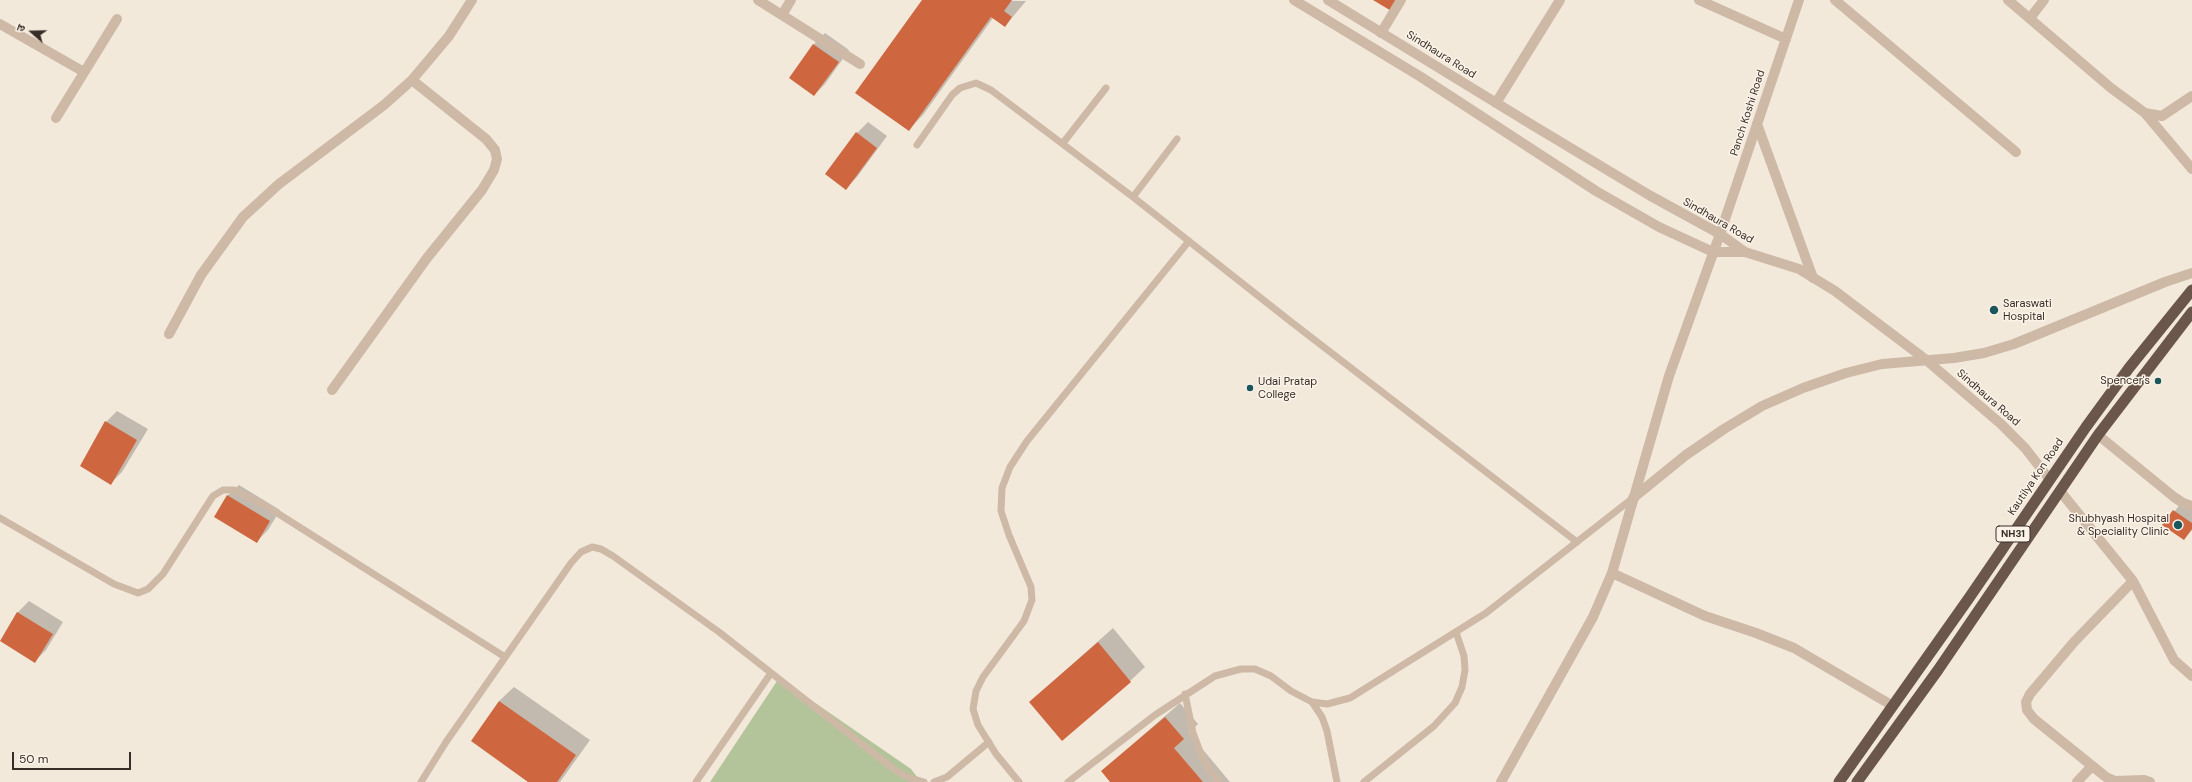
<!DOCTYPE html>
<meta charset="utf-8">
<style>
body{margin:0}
#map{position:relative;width:2192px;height:782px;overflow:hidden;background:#f3e9db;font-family:"DM Sans","Noto Sans Devanagari",sans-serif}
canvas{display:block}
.north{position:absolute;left:12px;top:12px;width:40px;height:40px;-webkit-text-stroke:3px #fbf3e8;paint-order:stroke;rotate:290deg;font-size:11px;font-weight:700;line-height:16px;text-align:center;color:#382d27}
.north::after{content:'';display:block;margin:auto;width:14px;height:18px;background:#382d27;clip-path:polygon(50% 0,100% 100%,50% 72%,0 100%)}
.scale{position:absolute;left:12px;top:752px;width:119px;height:18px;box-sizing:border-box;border:2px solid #382d27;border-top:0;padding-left:5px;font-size:12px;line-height:14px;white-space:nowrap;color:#382d27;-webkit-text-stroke:3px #fbf3e8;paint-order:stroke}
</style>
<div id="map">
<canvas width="2192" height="782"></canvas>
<div class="north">उ</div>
<div class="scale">50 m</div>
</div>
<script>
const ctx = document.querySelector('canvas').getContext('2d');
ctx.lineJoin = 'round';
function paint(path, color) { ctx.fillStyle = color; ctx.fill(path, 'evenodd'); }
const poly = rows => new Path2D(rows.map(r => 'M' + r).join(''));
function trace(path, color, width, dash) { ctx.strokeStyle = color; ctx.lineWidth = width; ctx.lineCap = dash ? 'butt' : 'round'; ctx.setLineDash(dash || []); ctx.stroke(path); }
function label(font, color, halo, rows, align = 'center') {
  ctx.font = font + ' "DM Sans",sans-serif'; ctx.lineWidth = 3; ctx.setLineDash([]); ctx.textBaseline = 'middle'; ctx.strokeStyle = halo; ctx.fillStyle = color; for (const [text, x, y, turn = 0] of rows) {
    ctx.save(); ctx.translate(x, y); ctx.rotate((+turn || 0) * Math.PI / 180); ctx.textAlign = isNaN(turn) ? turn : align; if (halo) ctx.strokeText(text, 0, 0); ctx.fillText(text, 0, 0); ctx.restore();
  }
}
const green = poly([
 [779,678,911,769,921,782,710,782]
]);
const shadow = poly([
 [923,0,1026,1,1005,26,993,18,923,115,908,130],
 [825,33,849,50,825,84,814,95,790,78,814,44],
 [868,122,887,136,857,177,846,188,857,133],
 [117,411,148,429,122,472,111,483,106,422],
 [239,485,280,510,268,530,257,541,227,496],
 [2181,503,2192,511,2192,530,2184,539,2164,525],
 [29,601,63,622,46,650,35,661,1,641,18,612],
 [1113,628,1145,667,1130,681,1030,702],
 [514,687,590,740,560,782,530,782,499,701],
 [1180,703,1198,724,1189,733,1230,782,1111,782,1102,771]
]);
const building = poly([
 [922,0,1012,0,1004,11,1012,17,1005,27,991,17,909,131,855,93],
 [1373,0,1400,0,1393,12],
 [813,44,839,62,814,96,789,78],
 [856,132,877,148,846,190,825,174],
 [105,421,137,440,111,485,80,466],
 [227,495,270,521,257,543,214,517],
 [2173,510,2192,523,2192,529,2184,540,2162,525],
 [17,612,53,634,35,663,0,641],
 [1098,642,1131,682,1062,741,1029,702],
 [499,701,576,755,557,782,528,782,471,741],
 [1165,717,1184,739,1174,748,1203,782,1110,782,1101,771]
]);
const service = poly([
 [1063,143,1106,88],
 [917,145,952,95,960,88,976,83,991,90,1133,197,1290,321,1577,542],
 [1133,197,1177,139],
 [0,518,114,584,138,593,148,589,163,574,213,496,223,490,234,490,266,506,505,657],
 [1185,694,1193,733,1201,754,1207,766,1219,782],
 [1312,702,1322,717,1327,731,1337,782],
 [421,782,446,742,571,563,581,552,592,547,601,549,613,556,719,632,895,770,907,777,924,782],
 [696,782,771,673],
 [934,782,947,777,989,742],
 [1019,782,996,754,978,725,973,709,976,691,983,677,1024,621,1032,600,1031,587,1009,535,1001,511,1002,488,1010,467,1027,441,1189,241],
 [1068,782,1155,715,1215,676,1241,669,1255,669,1271,676,1291,691,1312,702,1327,704,1350,698,1486,613,1633,498],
 [1364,782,1434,726,1455,703,1462,687,1465,670,1464,656,1456,632]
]);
const minor = poly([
 [758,0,860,64],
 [1699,0,1786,39],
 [1835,0,2016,152],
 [2008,0,2111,88,2145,113,2162,116,2192,96],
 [782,15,791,0],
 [2030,18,2044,0],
 [0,24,84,72],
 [1381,33,1401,0],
 [1496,103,1560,0],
 [2145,113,2192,169],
 [56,118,117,19],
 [1757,124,1813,278],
 [169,334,201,275,243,217,279,184,384,105,412,80,449,36,472,0],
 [332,390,427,258,482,190,494,170,497,159,495,150,486,139,412,80],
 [2098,435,2174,497,2183,503,2192,506],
 [2060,491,2133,581,2174,660,2192,676],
 [1633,498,1686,455,1724,429,1762,406,1803,388,1846,373,1882,364,1954,358,1984,353,2014,344,2165,282,2192,273],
 [1612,573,1705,616,1756,633,1794,648,1893,706],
 [2133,581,2074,642,2030,694,2026,702,2027,710,2034,719,2106,777,2115,781,2144,780,2150,782],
 [2077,782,2092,766]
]);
const tertiary = poly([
 [1294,0,1421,77,1596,191,1659,227,1713,252,1745,252],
 [1328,0,1534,126,1649,195,1720,234,1745,252,1799,269,1835,291,1925,359,2001,424,2025,448,2050,480],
 [1501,782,1593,617,1612,573,1669,376,1720,234,1799,0]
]);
const trunk = poly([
 [1839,782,1969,598,2086,427,2129,368,2192,290],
 [1857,782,1938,670,2098,435,2192,312]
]);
const markers = [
 [1994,310,5,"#1a565c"],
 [2158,381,4,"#1a565c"],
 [1250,388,4,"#1a565c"],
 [2178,525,5,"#1a565c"]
];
const shields = [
 [2013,534,34]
];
const shieldNames = [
 ["NH31",2013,534]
];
const streetNames = [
 ["Sindhaura Road",1441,55,32],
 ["Panch Koshi Road",1748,113,-72],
 ["Sindhaura Road",1718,221,30],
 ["Sindhaura Road",1988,398,41],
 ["Kautilya Kon Road",2036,477,-56]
];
const poiNames = [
 ["Saraswati",2003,304],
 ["Hospital",2003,317],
 ["Spencer's",2150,381,"right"],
 ["Udai Pratap",1258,382],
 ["College",1258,395],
 ["Shubhyash Hospital",2169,519,"right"],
 ["& Speciality Clinic",2169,532,"right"]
];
paint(green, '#b4c49a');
paint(shadow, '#0003');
paint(building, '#ce663f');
trace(service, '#cdb9a6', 7);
trace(minor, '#cdb9a6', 10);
trace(tertiary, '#cdb9a6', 10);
trace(trunk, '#6a564a', 11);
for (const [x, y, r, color] of markers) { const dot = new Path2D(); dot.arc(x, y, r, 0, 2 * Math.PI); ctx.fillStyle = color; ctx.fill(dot); trace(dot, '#fbf3e8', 1.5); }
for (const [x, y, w] of shields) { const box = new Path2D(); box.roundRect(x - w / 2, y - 8, w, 16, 3); ctx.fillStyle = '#fbf3e8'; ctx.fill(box); trace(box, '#382d27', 1); }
label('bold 10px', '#382d27', null, shieldNames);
label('11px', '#382d27', '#fbf3e8', streetNames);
label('11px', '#382d27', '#fbf3e8', poiNames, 'left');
</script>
